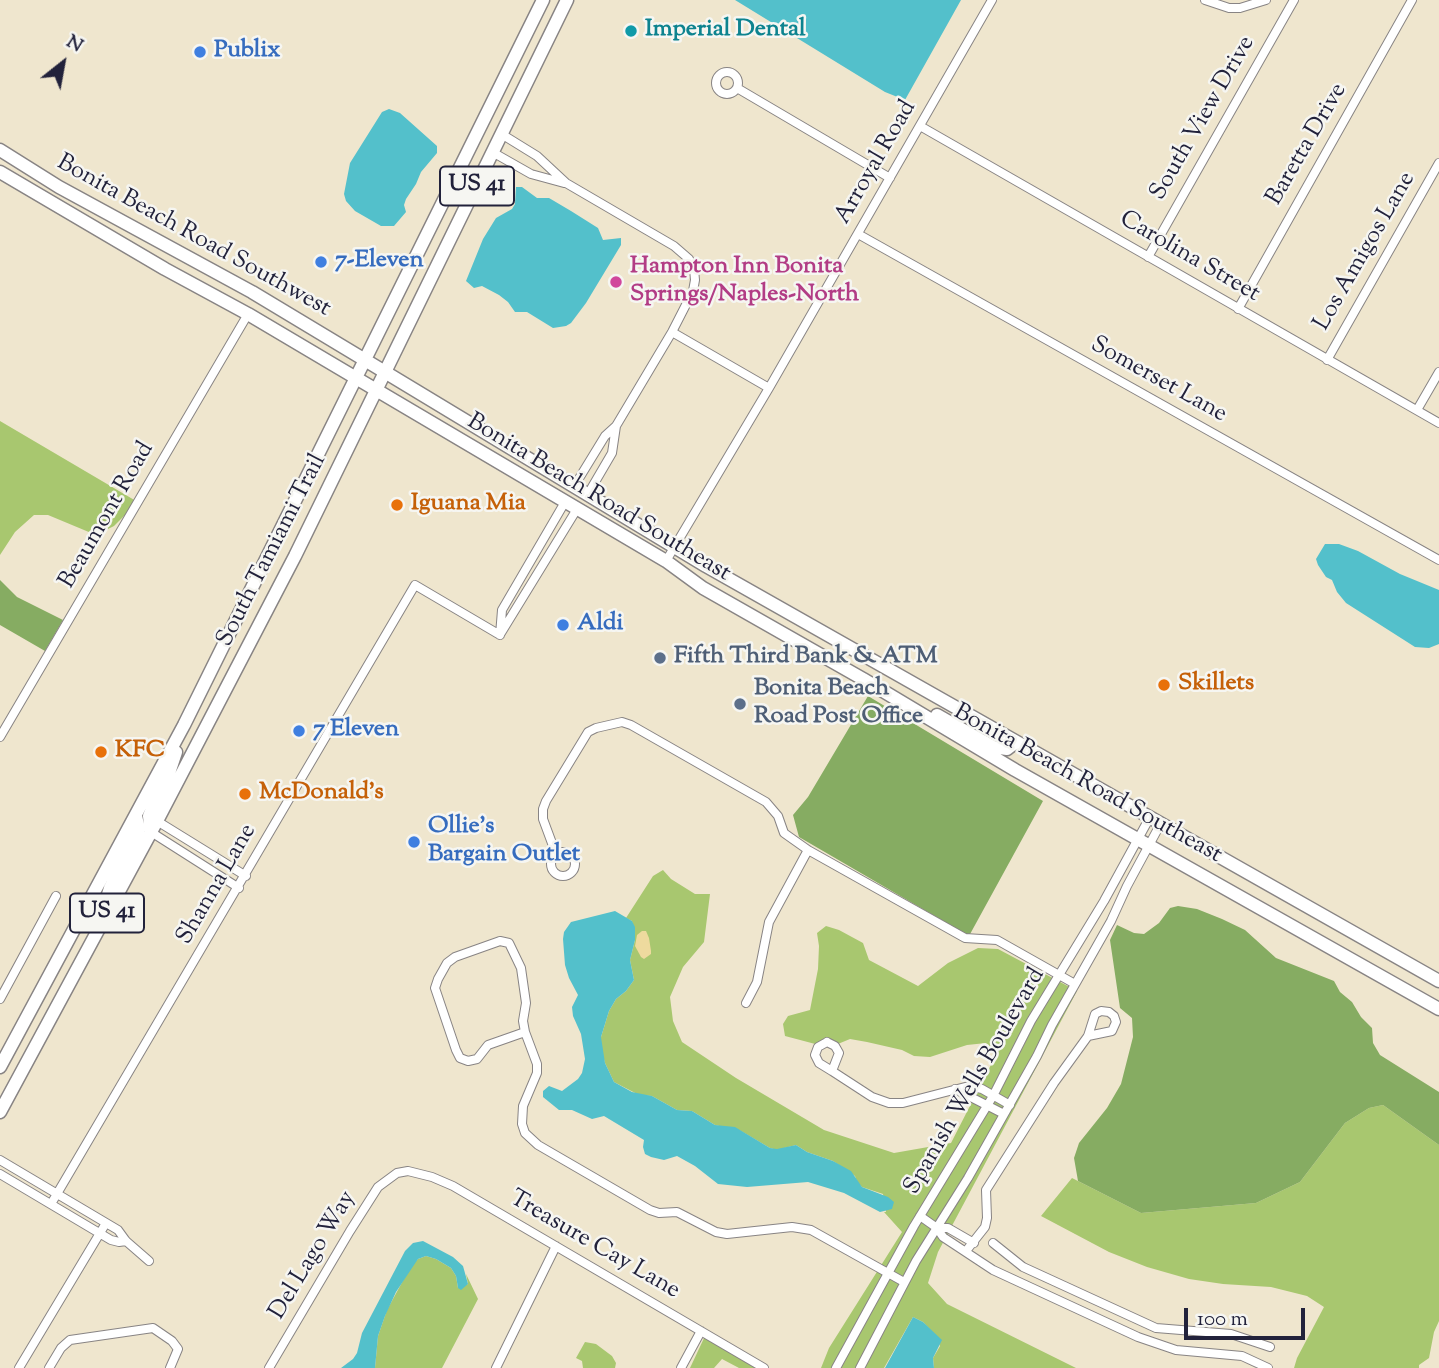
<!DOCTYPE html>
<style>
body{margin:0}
#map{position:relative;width:1439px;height:1368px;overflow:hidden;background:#efe6ce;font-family:"Sorts Mill Goudy",serif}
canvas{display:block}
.north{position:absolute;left:28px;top:28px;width:70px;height:70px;-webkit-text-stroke:5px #f6f6f2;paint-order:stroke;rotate:31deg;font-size:19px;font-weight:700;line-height:28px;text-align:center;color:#22223b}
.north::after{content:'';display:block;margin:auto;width:24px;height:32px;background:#22223b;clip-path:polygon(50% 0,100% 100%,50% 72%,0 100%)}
.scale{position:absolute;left:1184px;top:1308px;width:121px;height:32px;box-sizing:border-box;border:4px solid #22223b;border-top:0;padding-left:9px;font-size:21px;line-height:24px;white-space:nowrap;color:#22223b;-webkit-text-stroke:5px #f6f6f2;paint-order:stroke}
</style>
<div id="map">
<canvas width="1439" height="1368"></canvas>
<div class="north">N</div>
<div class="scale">100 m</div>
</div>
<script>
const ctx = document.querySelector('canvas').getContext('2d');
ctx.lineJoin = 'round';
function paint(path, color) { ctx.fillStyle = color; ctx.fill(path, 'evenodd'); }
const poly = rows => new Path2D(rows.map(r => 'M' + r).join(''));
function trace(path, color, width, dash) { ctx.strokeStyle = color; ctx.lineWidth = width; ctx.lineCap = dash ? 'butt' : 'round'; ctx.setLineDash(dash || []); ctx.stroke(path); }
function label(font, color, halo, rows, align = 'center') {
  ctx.font = font + ' "Sorts Mill Goudy",serif'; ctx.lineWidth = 5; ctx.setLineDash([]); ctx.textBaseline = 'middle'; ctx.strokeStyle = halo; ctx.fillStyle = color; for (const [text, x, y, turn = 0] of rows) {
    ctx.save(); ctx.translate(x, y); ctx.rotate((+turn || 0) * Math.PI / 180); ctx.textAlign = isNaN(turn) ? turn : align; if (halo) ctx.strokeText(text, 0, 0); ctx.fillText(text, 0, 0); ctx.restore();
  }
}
const green = poly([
 [0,421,136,501,132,508,114,526,96,535,48,515,34,515,15,532,0,555],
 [663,870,671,879,695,894,710,894,704,942,683,967,670,997,673,1021,682,1042,736,1078,824,1130,894,1153,951,1143,995,1057,986,1043,967,1045,930,1057,914,1056,902,1050,867,1042,850,1039,833,1046,819,1045,785,1036,783,1024,788,1016,810,1010,818,969,819,946,817,933,826,926,839,930,863,943,869,960,918,986,948,963,978,948,998,949,1077,991,938,1252,928,1283,947,1304,1076,1368,934,1368,933,1358,940,1346,936,1336,923,1322,913,1317,884,1368,821,1368,829,1348,902,1232,884,1212,886,1212,883,1194,862,1187,857,1182,855,1176,833,1161,807,1152,796,1145,777,1150,770,1148,741,1131,715,1125,692,1111,677,1110,652,1096,639,1095,614,1082,605,1063,600,1045,601,1037,609,1011,616,999,626,991,634,980,630,960,635,940,632,921,626,918,653,876],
 [1383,1105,1439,1145,1439,1321,1434,1332,1429,1358,1419,1365,1419,1368,1294,1368,1297,1358,1324,1307,1307,1296,1271,1287,1223,1284,1189,1279,1147,1267,1109,1252,1041,1216,1072,1178,1141,1213,1256,1203,1300,1182,1345,1123,1369,1108],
 [426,1256,436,1259,451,1268,456,1276,458,1288,468,1284,466,1274,478,1299,442,1368,375,1368,378,1336,387,1310,412,1264,418,1259],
 [705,1336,762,1368,739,1368,722,1359,714,1368,690,1368],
 [585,1342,596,1344,612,1356,616,1363,615,1368,583,1368,582,1361,576,1358]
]);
const forest = poly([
 [0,580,17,597,63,620,45,651,0,625],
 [868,696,1043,801,969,936,799,837,793,815,808,797],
 [1178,906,1197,909,1222,919,1245,930,1276,958,1334,981,1340,992,1352,1002,1361,1017,1372,1028,1373,1043,1380,1055,1439,1092,1439,1145,1383,1105,1369,1108,1345,1123,1300,1182,1256,1203,1141,1213,1078,1181,1074,1158,1079,1143,1107,1108,1121,1084,1133,1037,1132,1018,1120,1008,1110,940,1117,925,1134,933,1144,934,1159,923,1170,908]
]);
const sand = poly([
 [642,931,646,931,649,938,651,951,651,954,644,959,641,957,635,946,637,935]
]);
const water = poly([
 [735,0,961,0,905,100,885,92],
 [389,109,400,113,437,146,437,153,421,172,416,184,406,199,404,205,406,212,394,226,381,226,355,211,346,201,344,194,350,163,382,112],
 [516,187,522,187,537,198,549,198,571,211,598,228,603,240,621,238,621,245,586,303,571,323,566,326,553,328,527,312,515,312,508,302,499,295,482,286,474,288,466,281,483,239,496,218,512,209,515,204],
 [1325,544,1339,544,1358,551,1400,574,1439,590,1439,644,1429,648,1415,647,1346,603,1337,592,1332,580,1326,577,1318,565,1316,559],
 [615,911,632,921,635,927,635,940,630,960,634,980,626,991,616,999,609,1011,601,1037,605,1063,614,1082,632,1092,652,1096,677,1110,692,1111,715,1125,735,1127,770,1148,777,1149,796,1145,807,1152,833,1161,851,1171,862,1187,888,1197,894,1202,892,1209,880,1212,844,1193,808,1182,747,1187,718,1184,695,1166,677,1156,664,1160,651,1157,645,1154,643,1147,644,1140,604,1116,592,1119,572,1110,559,1110,543,1097,543,1091,549,1086,562,1091,578,1079,582,1073,585,1059,581,1034,573,1016,572,1007,578,995,569,978,565,965,563,939,564,932,571,922],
 [423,1241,453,1257,463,1266,468,1284,461,1290,458,1288,456,1276,451,1268,436,1259,426,1256,418,1259,396,1292,385,1316,378,1336,375,1368,341,1368,353,1359,357,1353,362,1333,405,1251,413,1243],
 [913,1317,923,1322,942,1340,933,1358,934,1368,885,1368]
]);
const street = poly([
 [1205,0,1229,8,1240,8,1266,0],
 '716 83a11 11 0 1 1 22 0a11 11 0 1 1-22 0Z',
 [737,88,890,178],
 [920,126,1439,423],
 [503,135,537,156,566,183,674,246,689,259,694,269,695,280,693,291,672,332,616,426,605,436,575,485],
 [494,153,531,174,564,183],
 [858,234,1439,560],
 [1148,257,1294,0],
 [1238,309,1412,0],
 [672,332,769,388],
 [1327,360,1439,163],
 [1417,410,1439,372],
 [588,494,612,453,616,426],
 [666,561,769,388,992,0],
 [501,633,577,509],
 [500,635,502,610,565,502],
 [0,737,248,314],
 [157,821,246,876],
 [151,832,239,888],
 '551 864a12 12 0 1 1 24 0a12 12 0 1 1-24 0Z',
 [556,854,543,819,543,809,546,801,588,732,596,728,622,722,631,725,766,802,778,816,784,833,808,850,965,938,997,940,1075,984],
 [500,941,509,943,521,968,526,1003,523,1021,525,1032,488,1045,477,1059,468,1061,460,1058,456,1050,435,988,438,979,447,963,455,957,500,941],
 [0,999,56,896],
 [746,1003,757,982,769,922,808,850],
 [525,1032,537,1064,537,1073,523,1106,522,1124,525,1133,538,1145,650,1210,659,1213,677,1212,716,1232,727,1234,792,1227,811,1230,904,1282],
 [827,1042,835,1046,839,1053,832,1071,819,1063,815,1055,818,1047,827,1042],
 [832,1071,872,1097,889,1103,903,1103,969,1086,982,1089,1010,1105],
 [955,1089,1004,1114],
 [0,1160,118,1230,126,1241,149,1261],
 [0,1174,111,1240,119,1242,126,1241],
 [51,1204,415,585,500,635],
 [920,1216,937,1228,943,1237,993,1270,1138,1337,1176,1350,1242,1356,1268,1368],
 [937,1228,948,1228,974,1243],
 [993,1243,1023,1267,1156,1328,1231,1334,1270,1347],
 [966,1251,985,1227,987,1218,986,1190,1054,1083,1088,1036,1095,1014,1101,1011,1109,1012,1114,1016,1116,1022,1112,1031,1088,1036],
 [19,1368,106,1223],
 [49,1368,61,1348,70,1340,153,1328,172,1341,178,1349,170,1368],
 [269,1368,350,1231,378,1187,397,1173,408,1171,432,1177,453,1186,764,1368],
 [496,1368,556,1246],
 [681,1368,701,1331],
 [836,1368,914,1226,993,1096,1031,1021,1104,901,1150,817],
 [860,1368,916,1261,968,1178,1037,1056,1052,1025,1111,921,1127,886,1161,823]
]);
const secondary = poly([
 [0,150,59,187,252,292,365,360],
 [0,172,165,269,248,314,356,378]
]);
const primary = poly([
 [365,360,706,566,1439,981],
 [356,378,666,561,703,588,863,679,1015,770,1439,1009],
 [937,715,993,747,1007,749,1016,742],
 [151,832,149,816,170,770,176,752],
 [104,907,110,888,137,836,139,829,136,816],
 [0,1067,184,725,543,0],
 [0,1112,157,821,295,556,567,0]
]);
const markers = [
 [631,31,7,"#0f9aa8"],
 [200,52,7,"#3f7fe0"],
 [321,262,7,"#3f7fe0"],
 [616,282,7,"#d1479c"],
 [397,505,7,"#e8710a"],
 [563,625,7,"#3f7fe0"],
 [660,658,7,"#5c6f8a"],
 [1164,685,7,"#e8710a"],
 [740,704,7,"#5c6f8a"],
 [299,731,7,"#3f7fe0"],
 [101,752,7,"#e8710a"],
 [245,794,7,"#e8710a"],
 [414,842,7,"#3f7fe0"]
];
const shields = [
 [477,186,74],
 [107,913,74]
];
const shieldNames = [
 ["US 41",477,186],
 ["US 41",107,913]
];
const cultureNames = [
 ["Imperial Dental",645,31]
];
const shopNames = [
 ["Publix",214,52],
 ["7-Eleven",335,262],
 ["Aldi",577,625],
 ["7 Eleven",313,731],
 ["Ollie's",428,828],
 ["Bargain Outlet",428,856]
];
const streetNames = [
 ["South View Drive",1204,119,-60],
 ["Baretta Drive",1308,145,-60],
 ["Arroyal Road",877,163,-60],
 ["Bonita Beach Road Southwest",193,237,29],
 ["Los Amigos Lane",1366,252,-60],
 ["Carolina Street",1189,258,30],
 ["Somerset Lane",1158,381,29],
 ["Bonita Beach Road Southeast",598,499,31],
 ["Beaumont Road",108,516,-60],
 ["South Tamiami Trail",273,551,-63],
 ["Bonita Beach Road Southeast",1087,785,29],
 ["Shanna Lane",218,885,-60],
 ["Spanish Wells Boulevard",976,1082,-60],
 ["Treasure Cay Lane",594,1246,30],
 ["Del Lago Way",314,1256,-59]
];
const hotelNames = [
 ["Hampton Inn Bonita",630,268],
 ["Springs/Naples-North",630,296]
];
const foodNames = [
 ["Iguana Mia",411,505],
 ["Skillets",1178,685],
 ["KFC",115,752],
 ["McDonald's",259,794]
];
const serviceNames = [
 ["Fifth Third Bank & ATM",674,658],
 ["Bonita Beach",754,690],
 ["Road Post Office",754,718]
];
paint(green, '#a8c76f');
paint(forest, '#86ac62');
paint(sand, '#eeda9e');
paint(water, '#53c0cb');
trace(street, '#888484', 10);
trace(secondary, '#888484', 15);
trace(primary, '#888484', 15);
trace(street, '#fff', 8);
trace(secondary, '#fff', 12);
trace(primary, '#fff', 12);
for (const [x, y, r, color] of markers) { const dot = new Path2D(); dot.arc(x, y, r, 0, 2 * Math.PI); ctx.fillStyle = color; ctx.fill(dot); trace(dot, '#f6f6f2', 2.5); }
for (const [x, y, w] of shields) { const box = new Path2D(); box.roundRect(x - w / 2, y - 19.5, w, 39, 5); ctx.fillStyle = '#f6f6f2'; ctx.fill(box); trace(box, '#22223b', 2); }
label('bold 23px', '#22223b', null, shieldNames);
label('bold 24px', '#0d838f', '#f6f6f2', cultureNames, 'left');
label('bold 24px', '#366cbe', '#f6f6f2', shopNames, 'left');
label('24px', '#22223b', '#f6f6f2', streetNames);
label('bold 24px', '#b23c85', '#f6f6f2', hotelNames, 'left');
label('bold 24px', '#c56008', '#f6f6f2', foodNames, 'left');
label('bold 24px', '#4e5e75', '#f6f6f2', serviceNames, 'left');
</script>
